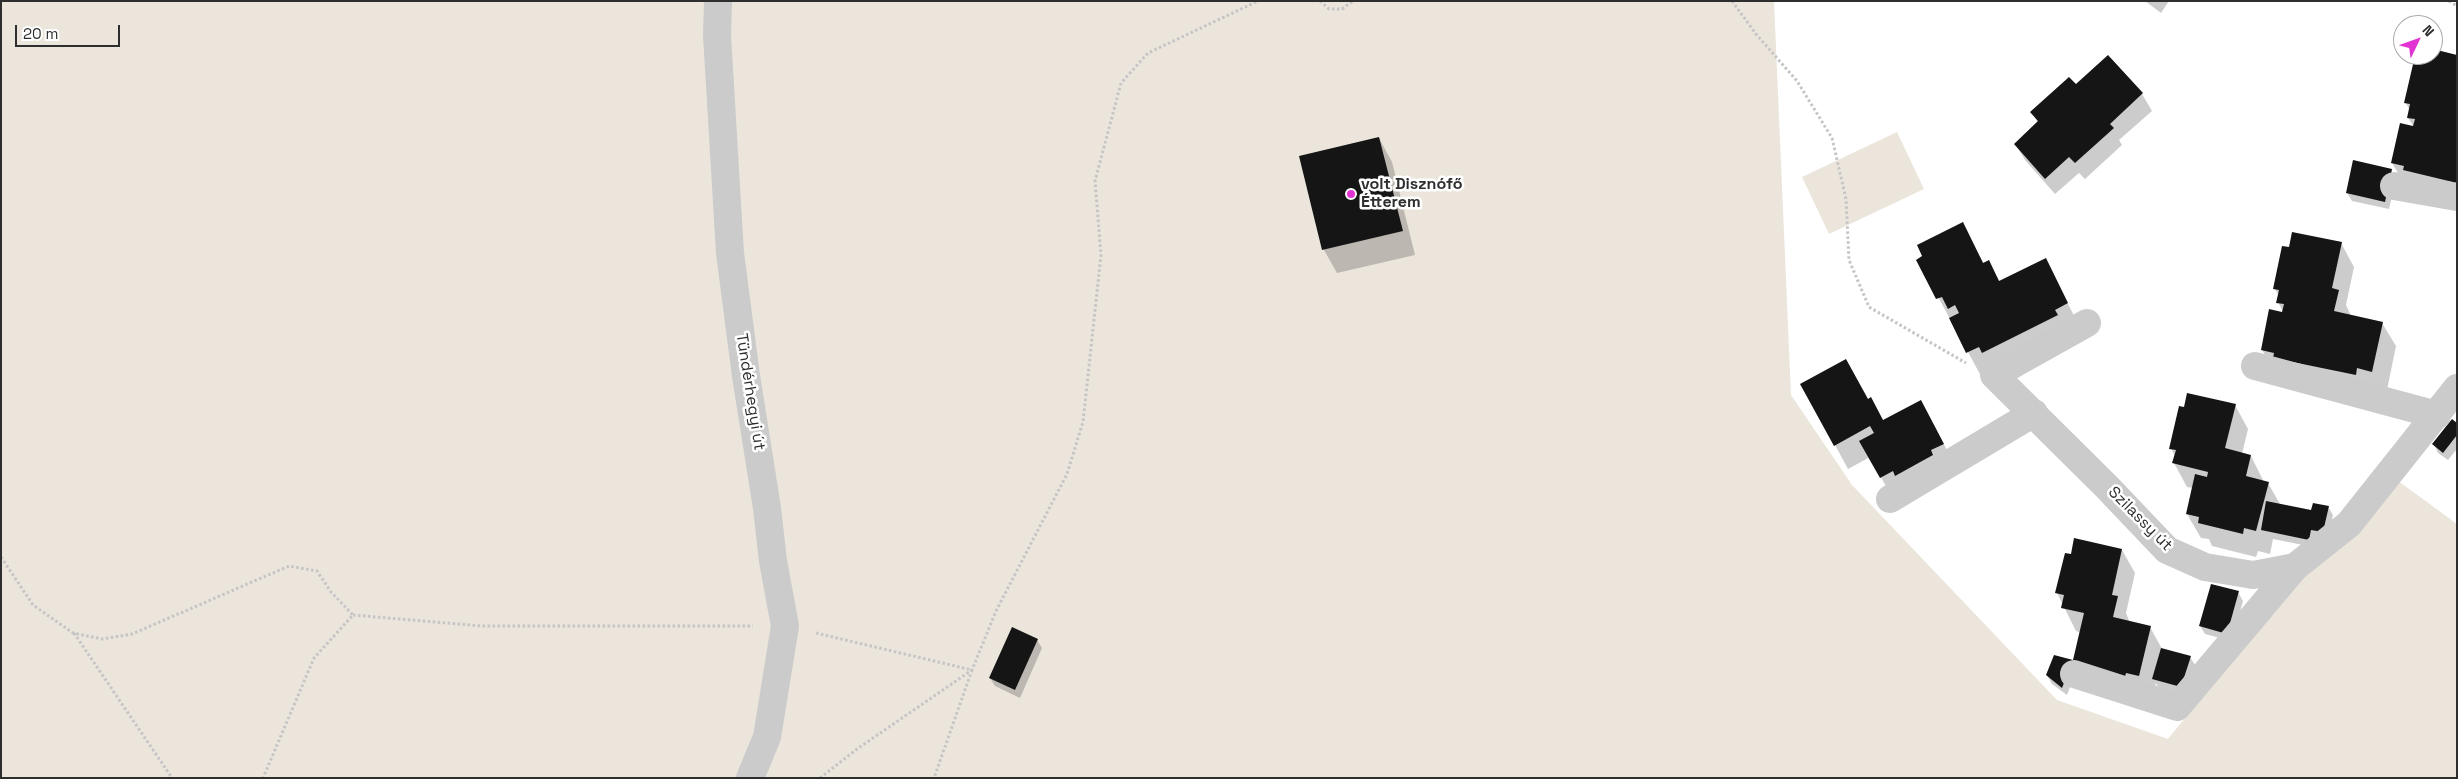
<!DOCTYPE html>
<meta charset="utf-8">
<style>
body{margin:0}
#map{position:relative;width:2458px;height:779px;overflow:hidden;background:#fff;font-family:"Space Grotesk",sans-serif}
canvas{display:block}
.frame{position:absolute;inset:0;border:2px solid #2e2e2e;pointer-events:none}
.north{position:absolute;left:2393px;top:15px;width:50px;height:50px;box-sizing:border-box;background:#fff;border:1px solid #ababab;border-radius:50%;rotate:48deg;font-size:14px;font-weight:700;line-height:20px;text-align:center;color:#2e2e2e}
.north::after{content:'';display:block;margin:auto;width:18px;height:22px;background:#e233d3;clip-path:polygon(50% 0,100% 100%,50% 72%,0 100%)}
.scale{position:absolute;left:15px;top:25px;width:105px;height:22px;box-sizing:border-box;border:2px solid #2e2e2e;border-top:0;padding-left:6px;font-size:15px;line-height:18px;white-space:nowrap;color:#2e2e2e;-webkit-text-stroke:4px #fff;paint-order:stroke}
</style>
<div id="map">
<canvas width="2458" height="779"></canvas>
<div class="frame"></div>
<div class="north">N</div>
<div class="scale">20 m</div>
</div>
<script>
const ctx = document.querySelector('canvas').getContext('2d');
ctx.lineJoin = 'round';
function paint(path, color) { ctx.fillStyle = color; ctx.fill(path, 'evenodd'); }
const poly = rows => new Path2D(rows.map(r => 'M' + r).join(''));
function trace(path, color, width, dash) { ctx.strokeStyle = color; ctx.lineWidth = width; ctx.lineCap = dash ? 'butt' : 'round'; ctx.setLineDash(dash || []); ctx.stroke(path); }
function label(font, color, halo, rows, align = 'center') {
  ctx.font = font + ' "Space Grotesk",sans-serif'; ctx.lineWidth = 5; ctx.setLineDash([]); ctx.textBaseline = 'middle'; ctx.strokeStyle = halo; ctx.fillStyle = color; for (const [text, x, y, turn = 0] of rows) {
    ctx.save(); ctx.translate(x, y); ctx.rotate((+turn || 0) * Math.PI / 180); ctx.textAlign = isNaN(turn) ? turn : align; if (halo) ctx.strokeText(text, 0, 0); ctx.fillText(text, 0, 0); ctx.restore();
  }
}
const green = poly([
 [1,1,1774,1,1791,395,1852,485,2057,700,2168,739,2302,574,2390,475,2457,524,2457,778,1,778],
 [1897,132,1924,189,1829,234,1802,177]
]);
const shadow = poly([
 [2145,1,2169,1,2161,13],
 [2433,50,2457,56,2457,203,2406,186,2392,163,2414,127,2408,118,2410,110,2405,102,2422,55,2433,55],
 [2108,57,2142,94,2152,111,2119,140,2122,145,2085,179,2079,173,2055,194,2025,160,2015,144,2038,123,2032,113,2076,86],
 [1379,138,1392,162,1415,255,1337,273,1324,250,1301,157],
 [2391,170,2396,179,2389,209,2352,201,2347,193],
 [1962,223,1984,264,1988,262,2000,282,2045,260,2080,327,1981,376,1918,260],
 [2341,243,2354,267,2346,305,2351,316,2382,323,2396,346,2386,395,2276,373,2262,350,2284,314,2278,302,2279,296,2275,289],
 [1868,401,1883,421,1934,425,1956,468,1894,501,1870,457,1848,469,1835,445],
 [2235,405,2248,429,2242,454,2251,456,2264,482,2268,483,2281,506,2312,512,2328,507,2333,515,2328,540,2313,547,2273,539,2270,554,2258,551,2256,557,2212,546,2209,539,2201,538,2187,514,2193,488,2187,487,2174,463,2175,457,2171,448],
 [2457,425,2457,449,2448,460,2438,453,2434,444],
 [2122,550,2135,573,2126,613,2130,623,2150,627,2162,649,2190,657,2195,665,2186,695,2158,687,2156,683,2152,699,2078,666,2067,695,2052,684,2047,675,2074,661,2081,633,2076,631,2057,593,2071,555],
 [2238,592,2243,601,2232,641,2205,634,2200,626],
 [1037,640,1042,648,1020,698,995,686,990,678]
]);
const building = poly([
 [2433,49,2457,55,2457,183,2403,170,2404,166,2391,163,2400,123,2413,126,2415,119,2407,118,2410,104,2404,103,2414,60,2419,61,2421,55,2433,55],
 [2108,55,2143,93,2110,124,2114,128,2075,163,2069,157,2045,179,2014,144,2038,121,2030,112,2069,77,2076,84],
 [1379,137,1403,231,1322,250,1299,156],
 [2353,160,2392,169,2385,202,2346,193],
 [1963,222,1983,263,1989,260,1999,281,2046,258,2068,303,2055,310,2058,315,1982,353,1979,347,1966,353,1949,318,1959,313,1955,305,1948,309,1942,297,1936,299,1916,260,1922,256,1917,245],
 [2292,232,2342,242,2332,288,2339,290,2334,311,2383,322,2372,372,2357,368,2356,375,2273,358,2274,353,2261,350,2269,309,2282,312,2284,304,2276,303,2279,290,2273,289,2282,246,2289,247],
 [1846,359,1868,399,1871,397,1883,420,1921,400,1944,444,1931,450,1933,455,1895,476,1893,471,1880,478,1859,441,1874,433,1870,426,1834,446,1800,384],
 [2187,393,2236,404,2225,448,2251,455,2246,476,2269,482,2256,531,2244,528,2243,534,2198,523,2199,517,2186,514,2195,474,2207,477,2208,472,2172,463,2176,450,2169,449,2179,406,2184,407],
 [2452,419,2457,423,2457,435,2443,453,2432,444],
 [2266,501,2311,510,2313,503,2329,506,2323,532,2311,530,2309,540,2261,530],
 [2074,538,2122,549,2112,595,2118,596,2113,617,2151,626,2139,676,2126,673,2124,680,2073,660,2084,613,2061,608,2064,595,2055,593,2065,553,2071,554],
 [2211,584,2239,591,2227,634,2199,626],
 [1012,627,1038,639,1015,690,989,678],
 [2161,648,2191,656,2181,687,2152,679],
 [2054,655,2073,660,2062,688,2046,675]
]);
const path = poly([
 [1320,1,1329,9,1342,9,1353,1],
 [1732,1,1756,34,1797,81,1832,138,1846,199,1849,260,1869,307,1966,363],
 [2449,1,2457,6],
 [1,557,33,605,73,633,102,639,132,634,289,566,317,571,331,592,353,615,314,658,263,778],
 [353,615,482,626,753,626],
 [74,633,172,778],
 [816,633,972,670,934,778],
 [820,778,857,749,972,670,996,611,1067,474,1083,422,1101,255,1095,181,1121,83,1148,53,1258,1]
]);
const minor = poly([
 [718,1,717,35,730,253,746,376,767,508,773,561,785,626,767,737,750,778],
 [2394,186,2457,197],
 [2087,323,1994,375,2107,487,2167,550,2205,567,2253,575,2295,567,2349,524,2457,388],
 [2255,366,2437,415],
 [1890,499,2034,413],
 [2074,674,2177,707,2295,567]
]);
const markers = [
 [1351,194,5,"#e233d3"]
];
const poiNames = [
 ["volt Disznófő",1361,185],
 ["Étterem",1361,203]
];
const streetNames = [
 ["Tündérhegyi út",750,392,81],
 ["Szilassy út",2140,519,45]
];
paint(green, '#ebe5dc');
paint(shadow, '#0003');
paint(building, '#151515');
trace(path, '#c5c5c5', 3, [2.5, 2.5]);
trace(minor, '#cbcbcb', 28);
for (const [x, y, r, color] of markers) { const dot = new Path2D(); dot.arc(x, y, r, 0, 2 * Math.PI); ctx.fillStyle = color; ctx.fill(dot); trace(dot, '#fff', 2); }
label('bold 16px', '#2e2e2e', '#fff', poiNames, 'left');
label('16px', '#2e2e2e', '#fff', streetNames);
</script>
